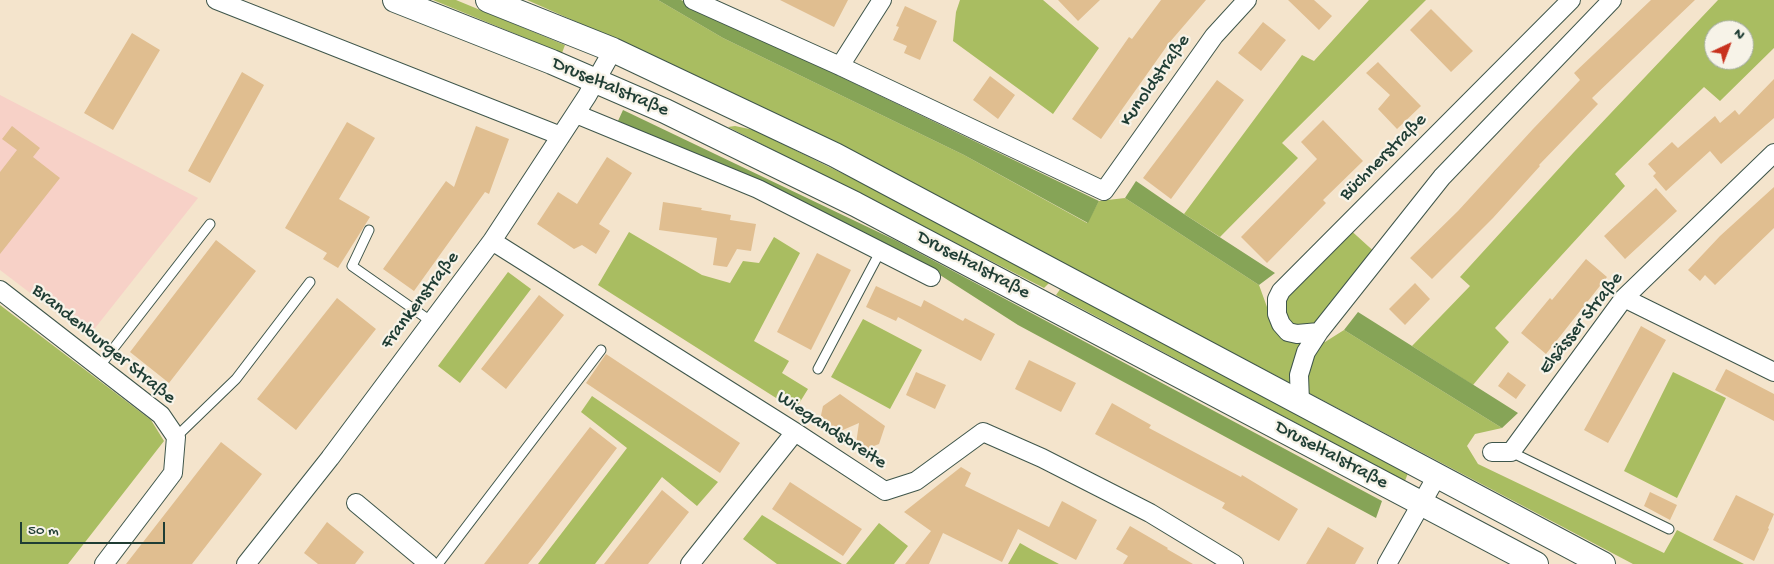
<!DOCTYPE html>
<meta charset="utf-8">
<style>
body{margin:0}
#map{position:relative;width:1774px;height:564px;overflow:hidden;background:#f4e4cc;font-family:"Gochi Hand",sans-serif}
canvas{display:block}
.north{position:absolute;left:1704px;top:20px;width:50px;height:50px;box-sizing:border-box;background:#f7f3e8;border:1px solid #a1aaa0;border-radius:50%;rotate:43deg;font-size:14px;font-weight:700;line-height:20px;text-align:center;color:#1f3d34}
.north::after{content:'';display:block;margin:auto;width:18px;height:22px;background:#c8321e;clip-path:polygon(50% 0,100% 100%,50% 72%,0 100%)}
.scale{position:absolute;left:20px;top:522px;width:145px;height:22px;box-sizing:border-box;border:2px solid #1f3d34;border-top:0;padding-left:6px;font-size:15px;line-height:18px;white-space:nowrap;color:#1f3d34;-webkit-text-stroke:4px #f7f3e8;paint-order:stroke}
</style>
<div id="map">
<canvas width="1774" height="564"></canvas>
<div class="north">N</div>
<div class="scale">50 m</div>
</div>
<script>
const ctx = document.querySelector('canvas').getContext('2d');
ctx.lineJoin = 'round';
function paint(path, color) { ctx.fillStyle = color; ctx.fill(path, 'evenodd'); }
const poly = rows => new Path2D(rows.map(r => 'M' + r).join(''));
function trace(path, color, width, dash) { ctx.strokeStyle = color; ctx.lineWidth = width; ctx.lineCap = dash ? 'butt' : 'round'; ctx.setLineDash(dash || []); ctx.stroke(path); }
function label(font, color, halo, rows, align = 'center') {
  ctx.font = font + ' "Gochi Hand",sans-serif'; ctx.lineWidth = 4.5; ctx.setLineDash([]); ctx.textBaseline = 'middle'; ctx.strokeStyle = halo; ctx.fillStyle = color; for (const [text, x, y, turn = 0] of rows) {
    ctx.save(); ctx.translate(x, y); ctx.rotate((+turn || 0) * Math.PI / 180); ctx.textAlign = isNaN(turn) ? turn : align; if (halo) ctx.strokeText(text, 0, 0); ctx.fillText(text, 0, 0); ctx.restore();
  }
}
const built = poly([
 [0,95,198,198,88,337,0,270]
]);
const green = poly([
 [433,0,456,0,565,45,562,53],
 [527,0,658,0,723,38,964,155,1087,223,1099,201,1125,198,1259,285,1275,329,1298,340,1325,342,1344,330,1502,428,1475,434,1467,446,1478,464,1664,553,1677,530,1744,564,1633,564,894,174,654,56],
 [960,0,1043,0,1099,48,1053,114,953,41,956,12],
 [1369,0,1426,0,1282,143,1298,158,1220,237,1184,214,1302,55,1314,61],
 [1718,0,1774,0,1774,48,1720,101,1704,87,1615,174,1625,186,1495,328,1509,342,1473,385,1412,346,1470,286,1460,277,1574,152],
 [1714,30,1744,30,1744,60,1714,60],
 [735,126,754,130,876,190,1050,282,1044,288,728,127],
 [1346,226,1379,256,1319,332,1288,332,1281,291],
 [629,232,702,275,730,283,743,261,759,263,774,237,800,253,754,341,789,361,782,373,808,389,795,410,598,285],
 [508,272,531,289,460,383,438,366],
 [1061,288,1408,473,1405,481,1056,295],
 [0,305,151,420,164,441,68,564,0,564],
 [863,319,922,350,890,409,831,377],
 [1673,372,1726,398,1677,498,1624,471],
 [592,396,718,482,697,506,662,477,595,564,538,564,627,448,581,412],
 [762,515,842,564,777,564,743,539],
 [879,523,908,546,894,564,846,564],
 [1020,543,1034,551,1059,564,1008,564]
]);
const forest = poly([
 [658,0,681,0,1099,201,1088,223,964,155,723,38],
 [623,110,897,241,1382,501,1376,518,1018,325,940,275,741,176,618,121],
 [1136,181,1184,214,1275,273,1259,285,1125,198],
 [1358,312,1412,346,1518,413,1502,428,1344,330]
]);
const building = poly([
 [780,0,848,0,834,27],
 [1058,0,1100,0,1078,21],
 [1161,0,1206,0,1169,43,1101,139,1072,119,1129,37,1132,39],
 [1288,0,1314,0,1332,16,1319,30],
 [1651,0,1695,0,1592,98,1598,104,1539,165,1540,166,1493,218,1432,279,1410,258,1458,211,1533,129,1580,80,1574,73],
 [905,6,937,21,920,60,904,53,907,46,893,40,899,27,896,26],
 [1431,9,1473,51,1451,72,1410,30],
 [1263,22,1286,40,1261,71,1238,53],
 [132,33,160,50,113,130,84,113],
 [1378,62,1421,106,1397,129,1378,109,1390,95,1366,73],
 [242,72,264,85,210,183,188,171],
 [990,76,1015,95,998,119,973,100],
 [1774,79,1774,118,1721,164,1710,151,1666,191,1653,176,1656,173,1648,164,1672,142,1678,148,1715,116,1720,123,1735,110,1739,115],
 [1217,80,1244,100,1171,199,1143,178],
 [1323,120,1363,161,1323,200,1326,203,1267,263,1241,237,1317,159,1301,142],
 [347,122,375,138,339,199,370,217,338,268,323,259,327,253,285,228],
 [12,126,40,148,33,157,60,178,0,254,0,172,17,150,2,139],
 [476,126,509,139,489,194,485,192,414,291,383,269,446,181,454,187],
 [607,157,632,173,599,224,610,231,596,254,582,245,574,249,537,224,558,192,577,204],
 [1774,187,1774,228,1715,285,1705,275,1700,281,1688,270,1720,236],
 [1656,188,1677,211,1625,259,1604,236],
 [663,202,702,208,701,210,731,215,730,220,756,224,751,251,737,249,727,267,713,265,717,238,659,230],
 [216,240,256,271,169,383,130,352],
 [817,253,851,270,811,350,777,332],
 [1586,259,1607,277,1546,354,1521,333,1550,298,1552,300],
 [1415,283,1430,299,1405,325,1389,309],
 [876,286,921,307,924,300,963,321,965,318,995,334,981,361,898,317,896,321,866,307],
 [539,295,564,315,506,389,481,369],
 [337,298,376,329,296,430,257,399],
 [1641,326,1666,340,1608,443,1584,430],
 [606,354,740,443,720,473,586,383],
 [1029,360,1076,383,1061,412,1015,389],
 [1726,369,1774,394,1774,421,1715,390],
 [916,372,946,385,935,409,906,395],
 [1508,372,1526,385,1516,399,1498,386],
 [840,394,885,426,879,444,869,448,865,452,856,444,859,423,836,433,820,420,823,406],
 [1112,403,1151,425,1149,428,1241,477,1242,475,1298,509,1279,541,1222,508,1225,503,1095,434],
 [590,427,617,448,540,549,528,564,484,564],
 [221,442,262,474,192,564,126,564],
 [961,467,971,473,965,486,1049,527,1062,501,1097,520,1076,560,1018,529,1002,562,943,533,929,564,905,564,931,531,904,512],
 [790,482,862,529,843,556,772,509],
 [662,490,689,512,648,564,604,564],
 [1650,492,1677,505,1670,520,1644,506],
 [1736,495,1774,514,1768,528,1769,529,1754,561,1713,540],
 [327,522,364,552,355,564,318,564,304,553],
 [1130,526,1168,548,1167,549,1193,564,1123,564,1128,556,1116,549],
 [1328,527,1364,548,1355,564,1306,564]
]);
const lane = poly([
 [369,230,352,266,432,322],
 [99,367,210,224],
 [818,369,880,252],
 [176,437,236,379,310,282],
 [1511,452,1669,529],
 [438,564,601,350]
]);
const street = poly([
 [216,0,561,136],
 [693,0,840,66,1104,191,1214,36,1247,0],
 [1571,0,1281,291,1277,299,1277,314,1281,324,1288,332,1297,334,1319,332,1442,177,1612,0],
 [840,66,882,0],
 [576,114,758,189,931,277],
 [492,241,795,432,885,491,916,481,983,432,1042,458,1150,513,1234,564],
 [0,290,161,415,176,437,173,473,104,564],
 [1624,298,1774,372],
 [1300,402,1299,375,1306,352,1319,332],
 [1492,452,1511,452,1624,298,1774,153],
 [356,503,429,564],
 [246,564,330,458,492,241,587,96,613,50],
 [690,564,795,432],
 [1387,564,1437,476]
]);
const secondary = poly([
 [395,0,552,62,665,111,855,204,1536,564],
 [488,0,613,50,835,155,1603,564]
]);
const streetNames = [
 ["Kunoldstraße",1156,81,-55],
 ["Druseltalstraße",610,88,23],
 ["Büchnerstraße",1384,158,-45],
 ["Druseltalstraße",973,266,28],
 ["Frankenstraße",421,301,-53],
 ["Elsässer Straße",1582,324,-52],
 ["Brandenburger Straße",103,345,39],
 ["Wiegandsbreite",831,431,33],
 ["Druseltalstraße",1331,456,28]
];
paint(built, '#f7d1c7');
paint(green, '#a9bd61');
paint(forest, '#86a457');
paint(building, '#e0be90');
trace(lane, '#3f564b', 11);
trace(street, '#3f564b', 20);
trace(secondary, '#3f564b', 26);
trace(lane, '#fff', 9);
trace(street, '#fff', 18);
trace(secondary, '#fff', 24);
label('19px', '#1f3d34', '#f7f3e8', streetNames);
</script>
